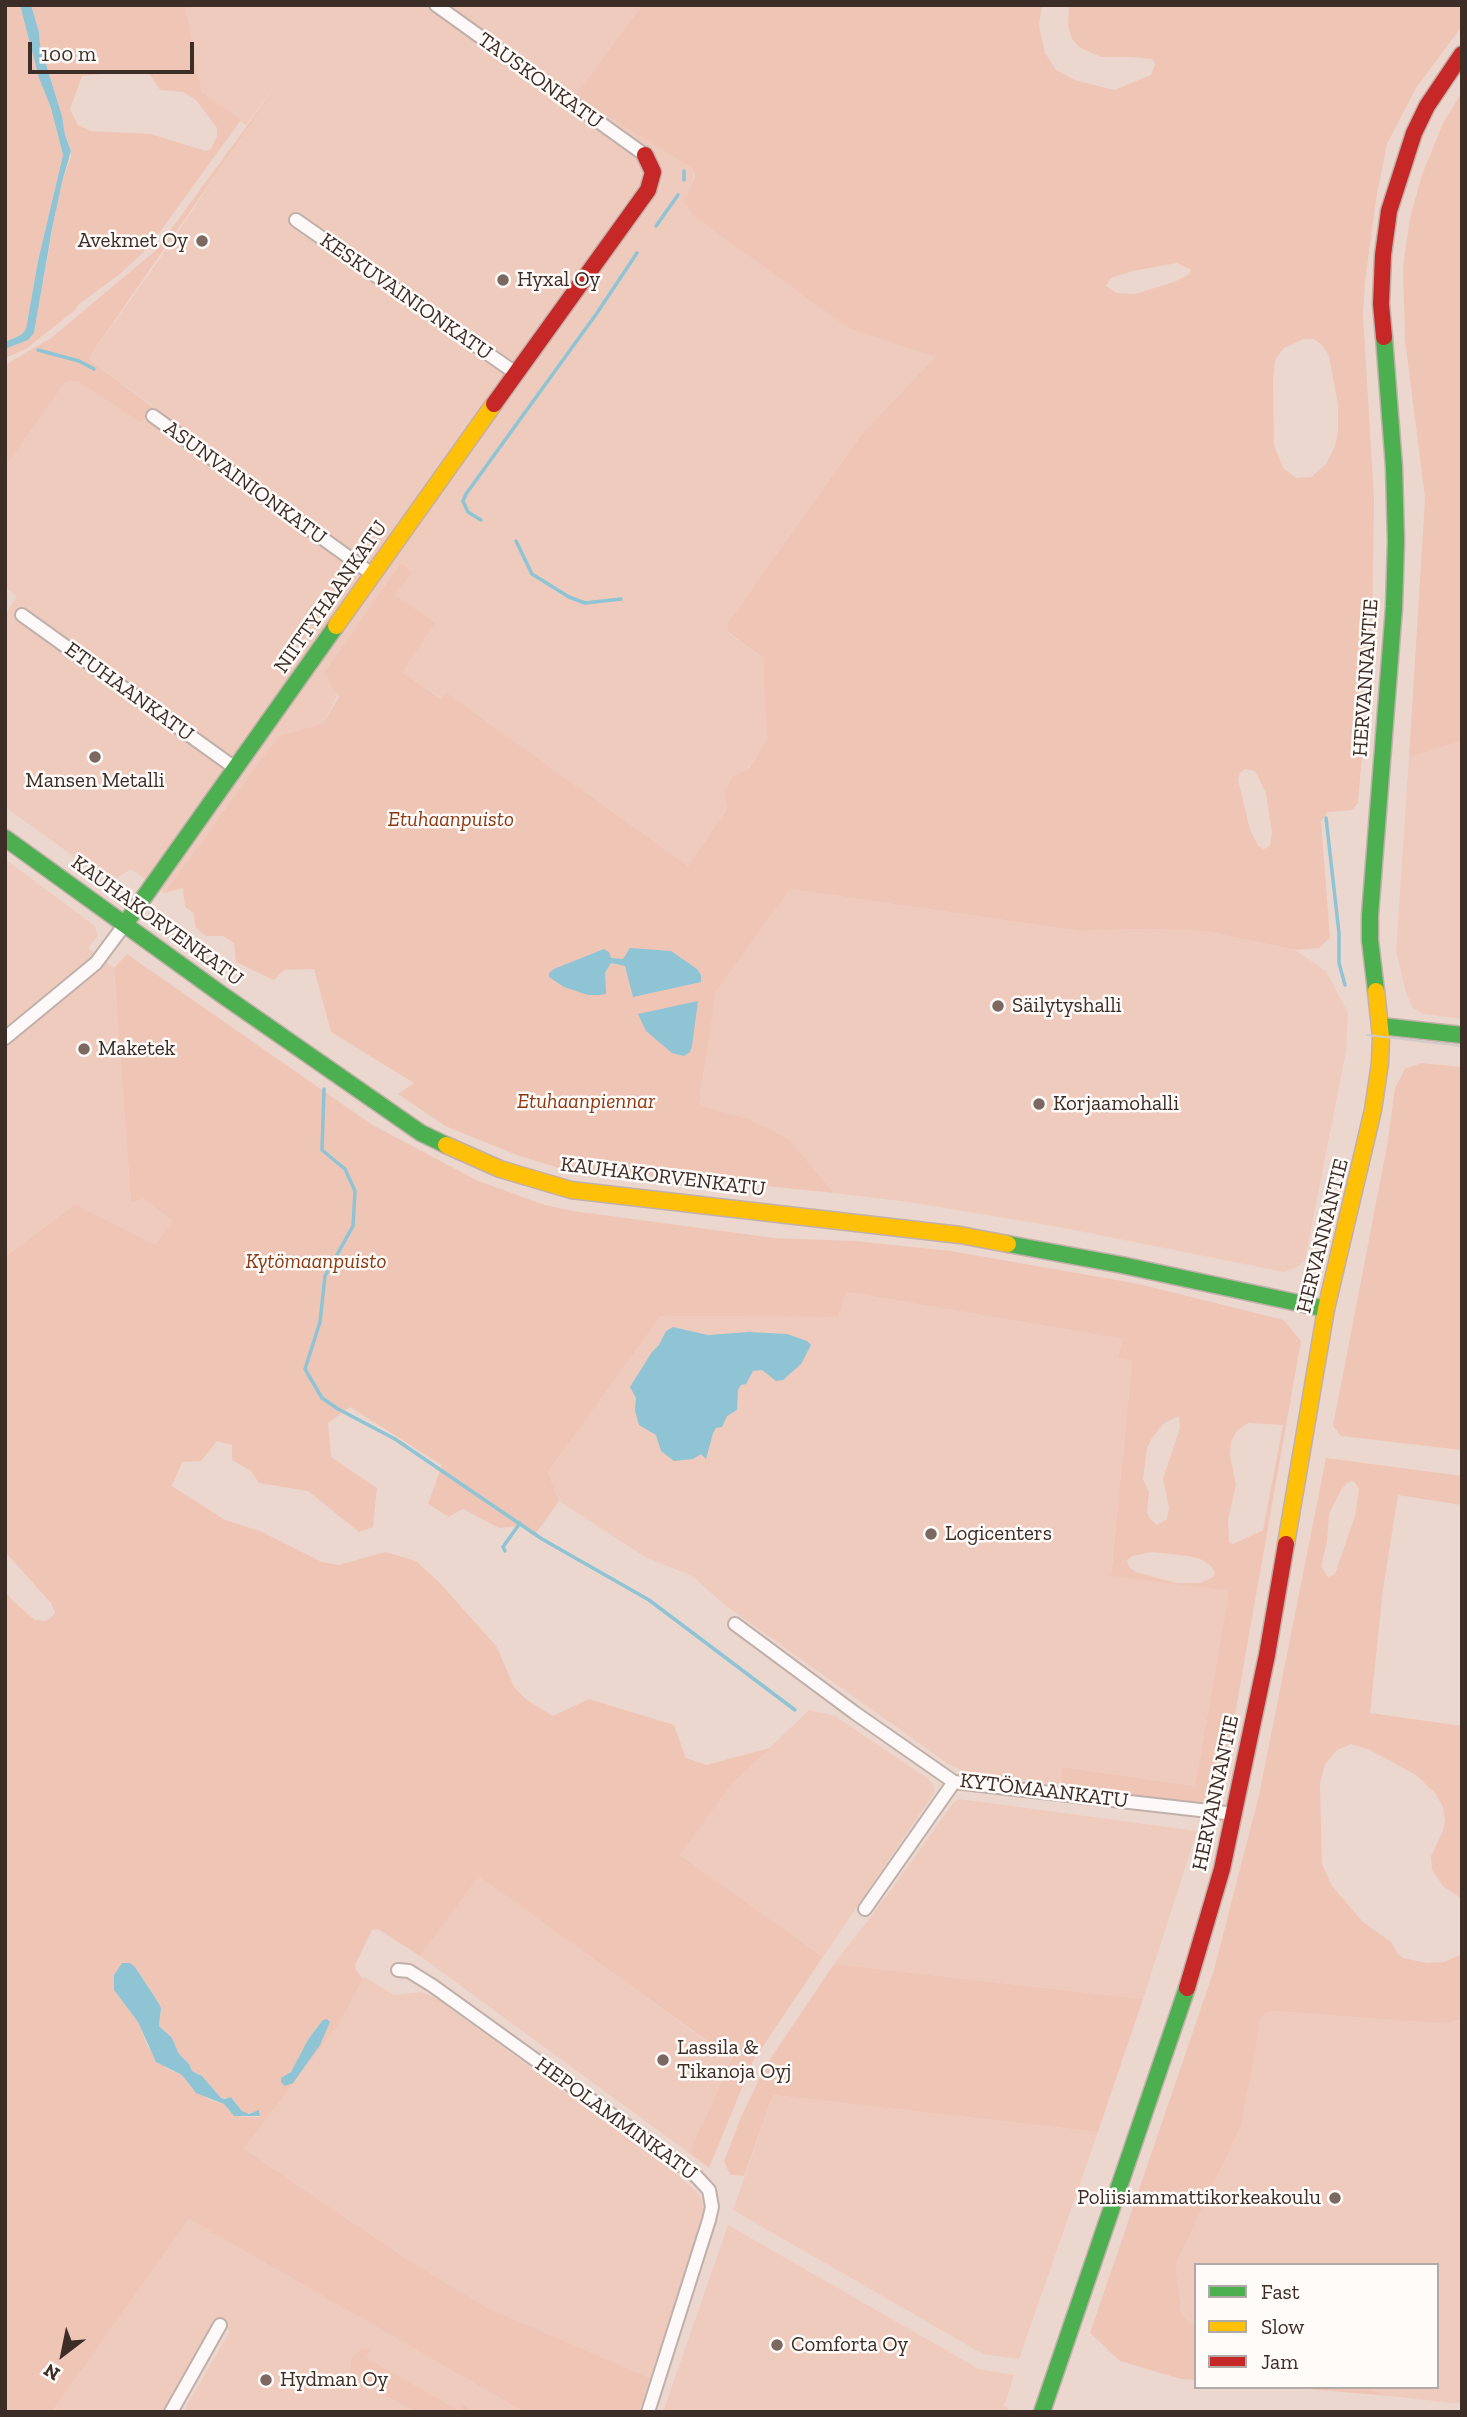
<!DOCTYPE html>
<meta charset="utf-8">
<style>
body{margin:0}
#map{position:relative;width:1467px;height:2417px;overflow:hidden;background:#ecd7ce;font-family:"Zilla Slab",serif}
canvas{display:block}
.frame{position:absolute;inset:0;border:7px solid #3c2d27;pointer-events:none}
.legend{position:absolute;left:1194px;top:2263px;width:245px;height:126px;box-sizing:border-box;background:#fffbf9;border:2px solid #b1a9a5;margin:0;padding:9px 12px;list-style:none;font-size:21px;color:#3c2d27}
.legend li{display:flex;align-items:center;gap:14px;height:35px}
.legend b{width:35px;border:2px solid #b1a9a5}
.north{position:absolute;left:28px;top:2319px;width:70px;height:70px;-webkit-text-stroke:5px #fffbf9;paint-order:stroke;rotate:212deg;font-size:19px;font-weight:700;line-height:28px;text-align:center;color:#3c2d27}
.north::after{content:'';display:block;margin:auto;width:24px;height:32px;background:#3c2d27;clip-path:polygon(50% 0,100% 100%,50% 72%,0 100%)}
.scale{position:absolute;left:28px;top:42px;width:166px;height:32px;box-sizing:border-box;border:4px solid #3c2d27;border-top:0;padding-left:9px;font-size:21px;line-height:24px;white-space:nowrap;color:#3c2d27;-webkit-text-stroke:5px #fffbf9;paint-order:stroke}
</style>
<div id="map">
<canvas width="1467" height="2417"></canvas>
<div class="frame"></div>
<ul class="legend">
<li><b style="height:9px;background:#4caf50"></b>Fast</li>
<li><b style="height:9px;background:#ffc107"></b>Slow</li>
<li><b style="height:9px;background:#c62828"></b>Jam</li>
</ul>
<div class="north">N</div>
<div class="scale">100 m</div>
</div>
<script>
const ctx = document.querySelector('canvas').getContext('2d');
ctx.lineJoin = 'round';
function paint(path, color) { ctx.fillStyle = color; ctx.fill(path, 'evenodd'); }
const poly = rows => new Path2D(rows.map(r => 'M' + r).join(''));
function trace(path, color, width, dash) { ctx.strokeStyle = color; ctx.lineWidth = width; ctx.lineCap = dash ? 'butt' : 'round'; ctx.setLineDash(dash || []); ctx.stroke(path); }
function label(font, color, halo, rows, align = 'center') {
  ctx.font = font + ' "Zilla Slab",serif'; ctx.lineWidth = 5; ctx.setLineDash([]); ctx.textBaseline = 'middle'; ctx.strokeStyle = halo; ctx.fillStyle = color; for (const [text, x, y, turn = 0] of rows) {
    ctx.save(); ctx.translate(x, y); ctx.rotate((+turn || 0) * Math.PI / 180); ctx.textAlign = isNaN(turn) ? turn : align; if (halo) ctx.strokeText(text, 0, 0); ctx.fillText(text, 0, 0); ctx.restore();
  }
}
const built = poly([
 [185,5,642,5,576,96,691,168,695,173,692,183,850,329,935,357,861,435,727,624,728,633,763,658,768,739,748,768,734,775,724,791,727,809,688,866,447,693,442,699,402,672,395,595,401,563,324,723,278,736,164,893,131,869,117,878,101,876,5,807,5,615,17,596,5,587,5,467,64,382,77,381,141,423,154,409,153,406,91,361,90,356,154,267,278,83,246,125,202,92],
 [1462,741,1462,1019,1423,1014,1413,1008,1406,993,1396,951,1409,757],
 [5,859,95,926,98,936,88,948,114,968,131,1203,143,1198,174,1221,156,1246,75,1204,5,1257],
 [790,889,1078,931,1145,929,1204,931,1295,950,1326,971,1348,1013,1346,1051,1305,1260,1297,1267,1284,1272,1054,1226,916,1203,834,1193,789,1139,699,1106,716,992],
 [845,1292,1123,1339,1132,1361,1111,1575,1229,1591,1195,1786,1063,1767,1062,1786,962,1771,947,1763,725,1605,692,1576,645,1557,559,1501,548,1472,661,1316,837,1317],
 [809,1710,835,1716,927,1778,934,1786,934,1793,823,1957,680,1855,731,1785],
 [959,1799,1197,1831,1143,1999,834,1964,892,1889,954,1802],
 [479,1875,732,2060,689,2153,420,1956],
 [363,1976,394,1995,421,1992,434,1997,674,2172,697,2192,702,2201,704,2213,650,2378,490,2309,410,2261,244,2149,338,2025,363,1979],
 [1274,2011,1446,2024,1462,2019,1462,2404,1389,2396,1365,2387,1437,2387,1437,2265,1196,2265,1196,2326,1182,2316,1176,2269,1177,2262,1241,2126,1260,2018,1266,2013],
 [773,2095,1098,2132,1019,2359,983,2354,733,2210],
 [189,2219,524,2412,183,2412,230,2331,218,2324,165,2412,52,2412],
 [728,2225,979,2369,1014,2375,1004,2406,1013,2412,663,2412]
]);
const green = poly([
 [5,5,20,5,39,78,51,108,63,155,38,261,26,329,21,335,5,342],
 [31,5,185,5,202,92,241,120,149,247,120,274,78,305,75,310,26,349,5,358,5,349,28,340,34,333,60,187,71,157,70,146,65,135,62,116,40,45,39,32],
 [138,71,150,75,160,90,183,92,196,100,217,128,217,136,211,149,206,151,151,134,91,131,78,125,70,109,82,76],
 [642,5,1042,5,1039,25,1045,53,1056,70,1075,80,1114,90,1151,75,1155,64,1152,59,1131,57,1101,57,1079,47,1072,39,1068,27,1069,5,1462,5,1462,26,1416,88,1387,144,1376,200,1365,282,1363,314,1374,498,1372,639,1358,803,1352,810,1328,812,1321,821,1330,938,1319,948,1296,950,1204,931,1145,929,1079,931,790,889,716,992,699,1105,747,1119,789,1139,834,1193,686,1178,565,1170,517,1155,445,1126,398,1094,414,1083,331,1032,314,969,284,970,274,980,236,962,234,943,223,936,206,936,195,927,194,913,185,907,183,888,164,893,278,736,324,723,339,696,324,673,401,563,412,572,395,595,435,623,402,672,441,699,447,693,688,866,727,809,724,791,734,775,749,768,767,739,763,658,728,632,727,624,861,435,935,357,850,329,694,216,684,202,695,177,695,173,691,168,575,96],
 [1177,263,1191,270,1188,275,1174,282,1135,294,1117,293,1106,286,1111,278,1133,271],
 [1304,339,1314,339,1322,345,1329,356,1338,405,1338,431,1335,446,1326,464,1311,477,1296,478,1283,468,1274,445,1273,380,1275,360,1284,348],
 [1245,769,1255,771,1266,793,1272,833,1270,846,1264,849,1259,847,1250,830,1238,780,1240,773],
 [293,63,90,356,91,361,154,408,141,423,77,381,65,382,5,467,5,365,51,338,155,251],
 [1462,92,1462,741,1409,757,1425,498,1405,340,1403,267,1410,218,1422,175,1443,123],
 [127,954,371,1124,476,1180,545,1205,573,1211,774,1238,854,1241,951,1251,1139,1284,1284,1320,1301,1341,1219,1805,1062,1786,1062,1767,1195,1786,1229,1591,1111,1576,1132,1361,1118,1358,1123,1339,846,1292,838,1317,661,1316,548,1472,559,1501,534,1536,520,1526,499,1528,463,1509,449,1517,428,1504,442,1465,350,1407,328,1423,331,1457,377,1488,373,1527,359,1532,308,1491,259,1483,251,1471,232,1460,232,1445,217,1441,201,1461,182,1462,172,1486,225,1520,260,1531,322,1562,339,1565,385,1552,416,1561,439,1582,497,1647,514,1687,527,1700,553,1716,589,1699,674,1725,686,1758,706,1765,770,1748,731,1785,680,1855,823,1957,753,2061,709,2168,689,2153,732,2059,479,1876,420,1956,378,1929,372,1930,355,1965,355,1968,363,1979,338,2025,244,2149,410,2261,490,2309,650,2378,639,2412,524,2412,189,2219,52,2412,5,2412,5,1591,14,1602,35,1620,45,1621,53,1616,55,1612,51,1603,5,1552,5,1257,75,1204,155,1245,173,1221,143,1198,131,1203,114,968],
 [1179,1416,1180,1428,1163,1479,1169,1508,1167,1519,1157,1525,1150,1519,1147,1512,1149,1492,1143,1479,1147,1448,1152,1438,1164,1423],
 [1248,1423,1283,1425,1263,1530,1233,1544,1229,1542,1228,1520,1236,1485,1230,1455,1231,1442,1237,1431],
 [1152,1552,1188,1556,1200,1559,1211,1566,1215,1572,1213,1577,1201,1583,1176,1583,1136,1572,1129,1567,1127,1560,1133,1556],
 [122,1963,135,1967,158,2002,161,2012,159,2025,174,2042,179,2054,189,2064,192,2071,202,2076,221,2098,233,2098,240,2109,246,2114,260,2111,259,2117,242,2117,229,2111,224,2104,210,2100,192,2089,182,2075,167,2069,148,2047,138,2022,114,1990,114,1975],
 [323,2020,309,2061,290,2085,286,2077,294,2067,309,2038],
 [1421,1063,1462,1067,1462,1450,1341,1436,1333,1426,1387,1146,1395,1088,1405,1069],
 [1326,1458,1462,1476,1462,1505,1398,1495,1383,1589,1370,1713,1462,1726,1462,1899,1443,1886,1432,1870,1431,1856,1443,1831,1445,1820,1443,1807,1435,1793,1416,1775,1370,1750,1351,1744,1337,1750,1325,1764,1320,1784,1322,1864,1332,1886,1363,1922,1391,1942,1398,1954,1403,1958,1427,1963,1444,1962,1462,1954,1462,2019,1446,2024,1274,2011,1266,2013,1261,2018,1241,2126,1177,2262,1176,2270,1182,2316,1196,2326,1196,2380,1181,2379,1120,2361,1090,2333,1214,1970,1259,1795],
 [1354,1481,1359,1489,1355,1516,1335,1574,1328,1577,1321,1566,1327,1542,1329,1514,1341,1490,1347,1483],
 [834,1964,1143,1999,1098,2132,773,2095,744,2176,730,2175,724,2161,742,2115,766,2065],
 [366,2348,370,2351,366,2358,460,2411,464,2404,471,2412,416,2412,351,2376,351,2359,360,2350],
 [1284,2387,1365,2387,1389,2396]
]);
const water = poly([
 [20,5,31,5,39,32,40,45,62,116,65,135,71,151,62,182,52,229,34,333,28,340,5,349,5,342,21,335,26,329,38,261,63,155,51,108,39,78],
 [630,948,671,951,697,969,701,975,701,982,633,997,625,966,611,963,605,973,606,994,600,995,588,995,564,987,549,977,549,973,554,969,604,949,609,952,611,958,623,959],
 [698,1001,692,1046,690,1052,684,1056,672,1053,646,1031,638,1014],
 [673,1327,708,1335,749,1332,787,1334,807,1341,811,1345,801,1364,783,1380,776,1381,762,1370,753,1371,746,1384,741,1385,738,1390,737,1410,727,1416,722,1427,716,1428,713,1433,706,1459,701,1454,693,1459,674,1461,661,1451,656,1435,639,1425,635,1410,636,1398,630,1387,652,1352,659,1345,666,1331],
 [122,1963,130,1963,135,1967,158,2002,161,2008,159,2026,172,2038,179,2054,189,2064,192,2071,202,2076,221,2098,225,2099,231,2097,242,2111,249,2114,259,2110,260,2116,234,2116,224,2104,196,2093,182,2075,156,2062,138,2022,114,1990,114,1975],
 [323,2020,327,2019,330,2022,320,2045,293,2083,285,2086,281,2082,281,2078,291,2072,309,2038]
]);
const stream = poly([
 [684,171,684,180],
 [656,226,678,195],
 [38,350,79,361,94,369],
 [481,520,468,512,463,501,466,494,597,313,637,253],
 [516,541,532,574,569,597,585,603,621,599],
 [1326,818,1339,933,1339,963,1345,985],
 [324,1089,322,1150,345,1169,355,1191,353,1226,325,1276,320,1322,305,1369,322,1398,338,1409,395,1439,542,1539,649,1600,795,1710],
 [505,1551,503,1547,520,1523]
]);
const street = poly([
 [436,5,645,155],
 [296,220,517,374],
 [153,416,372,574],
 [22,615,235,768],
 [5,1038,96,963,125,924],
 [735,1624,855,1713,954,1782,1235,1814],
 [865,1909,954,1782],
 [398,1970,409,1971,433,1986,695,2175,709,2190,712,2207,709,2220,648,2412],
 [171,2412,220,2325]
]);
const fast = poly([
 [5,838,221,994,421,1133,446,1145],
 [125,924,336,626],
 [1376,991,1370,940,1370,915,1394,607,1396,541,1394,467,1384,337],
 [1381,1026,1462,1035],
 [1008,1244,1122,1265,1326,1309],
 [1042,2412,1187,1988]
]);
const slow = poly([
 [336,626,494,404],
 [446,1145,500,1169,571,1190,960,1235,1008,1244],
 [1286,1544,1326,1309,1373,1110,1380,1063,1381,1037,1376,991]
]);
const jam = poly([
 [1384,337,1381,304,1383,255,1389,211,1414,133,1427,106,1462,54],
 [494,404,648,190,653,172,645,155],
 [1187,1988,1222,1869,1267,1655,1286,1544]
]);
const tram = poly([
 [1367,1035,1462,1046]
]);
const markers = [
 [202,241,7,"#7a6861"],
 [503,280,7,"#7a6861"],
 [95,757,7,"#7a6861"],
 [998,1006,7,"#7a6861"],
 [84,1049,7,"#7a6861"],
 [1039,1104,7,"#7a6861"],
 [931,1534,7,"#7a6861"],
 [663,2060,7,"#7a6861"],
 [1335,2198,7,"#7a6861"],
 [777,2345,7,"#7a6861"],
 [266,2380,7,"#7a6861"]
];
const streetNames = [
 ["TAUSKONKATU",540,81,36],
 ["KESKUVAINIONKATU",406,297,35],
 ["ASUNVAINIONKATU",245,483,36],
 ["NIITTYHAANKATU",331,597,-55],
 ["HERVANNANTIE",1366,678,-86],
 ["ETUHAANKATU",129,692,36],
 ["KAUHAKORVENKATU",157,921,36],
 ["KAUHAKORVENKATU",663,1177,7],
 ["HERVANNANTIE",1323,1236,-76],
 ["KYTÖMAANKATU",1044,1791,7],
 ["HERVANNANTIE",1216,1793,-78],
 ["HEPOLAMMINKATU",616,2119,36]
];
const poiNames = [
 ["Avekmet Oy",188,241,"right"],
 ["Hyxal Oy",517,280],
 ["Mansen Metalli",95,781,"center"],
 ["Säilytyshalli",1012,1006],
 ["Maketek",98,1049],
 ["Korjaamohalli",1053,1104],
 ["Logicenters",945,1534],
 ["Lassila &",677,2048],
 ["Tikanoja Oyj",677,2072],
 ["Poliisiammattikorkeakoulu",1321,2198,"right"],
 ["Comforta Oy",791,2345],
 ["Hydman Oy",280,2380]
];
const parkNames = [
 ["Etuhaanpuisto",451,820],
 ["Etuhaanpiennar",586,1102],
 ["Kytömaanpuisto",316,1262]
];
paint(built, '#efcbbe');
paint(green, '#efc6b6');
paint(water, '#8fc4d5');
trace(stream, '#8fc4d5', 3.5);
trace(street, '#c1b0aa', 16);
trace(fast, '#c1b0aa', 19);
trace(slow, '#c1b0aa', 19);
trace(jam, '#c1b0aa', 19);
trace(street, '#fcf9f8', 12);
trace(fast, '#4caf50', 16);
trace(slow, '#ffc107', 16);
trace(jam, '#c62828', 16);
trace(tram, '#d0cac8', 2);
for (const [x, y, r, color] of markers) { const dot = new Path2D(); dot.arc(x, y, r, 0, 2 * Math.PI); ctx.fillStyle = color; ctx.fill(dot); trace(dot, '#fffbf9', 2.5); }
label('21px', '#3c2d27', '#fffbf9', streetNames);
label('21px', '#3c2d27', '#fffbf9', poiNames, 'left');
label('italic 21px', '#8b3913', '#fffbf9', parkNames);
</script>
